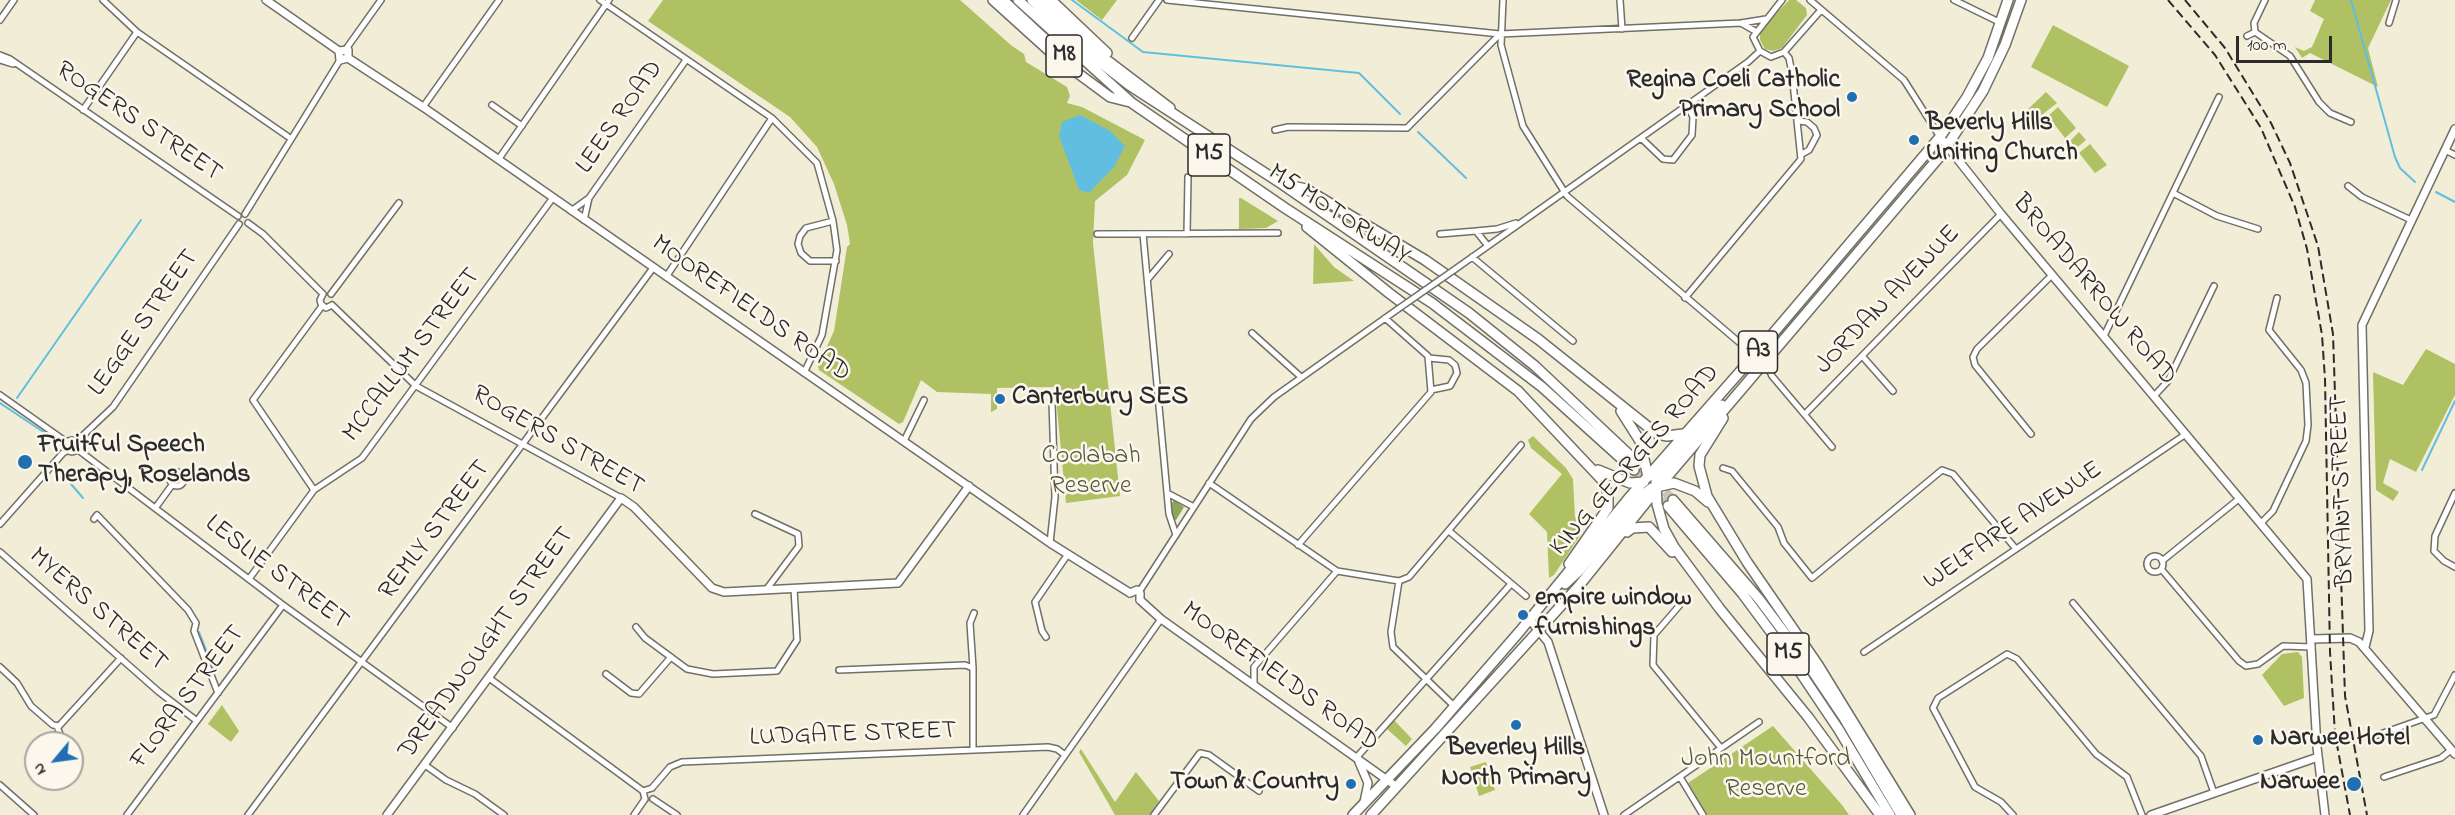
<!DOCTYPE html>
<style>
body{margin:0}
#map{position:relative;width:2455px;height:815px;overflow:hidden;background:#f2edd6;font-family:"Indie Flower",sans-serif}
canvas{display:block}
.north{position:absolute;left:24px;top:731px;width:60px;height:60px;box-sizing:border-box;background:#fbf7ec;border:2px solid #a8a59f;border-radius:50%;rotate:241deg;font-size:16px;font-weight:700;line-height:24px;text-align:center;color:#2b2b2b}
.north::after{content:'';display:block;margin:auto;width:21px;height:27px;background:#1f6fb2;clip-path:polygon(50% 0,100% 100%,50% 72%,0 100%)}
.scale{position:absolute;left:2236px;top:36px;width:96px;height:27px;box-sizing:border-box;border:3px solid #2b2b2b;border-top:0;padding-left:8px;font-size:18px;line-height:21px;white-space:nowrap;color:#2b2b2b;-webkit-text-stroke:4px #fbf7ec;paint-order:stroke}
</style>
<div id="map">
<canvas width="2455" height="815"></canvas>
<div class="north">N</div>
<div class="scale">100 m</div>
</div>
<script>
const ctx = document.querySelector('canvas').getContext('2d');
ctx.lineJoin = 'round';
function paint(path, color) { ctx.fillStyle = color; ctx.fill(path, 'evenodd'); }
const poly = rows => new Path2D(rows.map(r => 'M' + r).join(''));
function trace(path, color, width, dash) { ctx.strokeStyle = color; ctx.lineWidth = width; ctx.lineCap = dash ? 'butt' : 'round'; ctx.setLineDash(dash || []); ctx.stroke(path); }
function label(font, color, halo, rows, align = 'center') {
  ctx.font = font + ' "Indie Flower",sans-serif'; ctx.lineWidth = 5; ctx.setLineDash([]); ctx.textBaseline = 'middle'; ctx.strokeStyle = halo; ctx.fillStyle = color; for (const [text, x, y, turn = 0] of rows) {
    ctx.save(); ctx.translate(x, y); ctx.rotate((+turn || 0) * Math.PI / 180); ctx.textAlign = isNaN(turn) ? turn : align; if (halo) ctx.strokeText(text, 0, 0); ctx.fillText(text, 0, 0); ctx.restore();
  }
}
const green = poly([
 [663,0,960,0,1012,46,1024,54,1026,62,1067,87,1070,96,1067,103,1082,107,1145,140,1127,175,1095,201,1093,243,1120,496,1066,503,1055,387,997,388,997,409,991,412,991,394,937,392,921,380,903,422,899,424,819,370,818,366,834,331,847,247,850,244,847,225,834,184,817,147,790,117,648,21],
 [1076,0,1117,0,1102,20],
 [1789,0,1796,0,1806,8,1807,15,1782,48,1773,51,1765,49,1760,40,1760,31],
 [2315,0,2391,0,2368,48,2378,87,2310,53,2302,58,2295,47,2304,51,2312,47,2324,19,2310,11],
 [2053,25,2129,66,2107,107,2031,67],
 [2046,92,2057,103,2033,122,2025,112],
 [2058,107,2076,128,2065,138,2048,116],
 [2079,132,2086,140,2068,155,2062,149],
 [2090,144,2107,165,2095,173,2079,153],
 [1239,198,1241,198,1278,221,1266,228,1239,229],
 [1314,244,1334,267,1354,281,1313,284],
 [2426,349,2455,364,2455,395,2416,472,2390,459,2383,483,2399,492,2393,501,2376,490,2373,372,2403,385],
 [1533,436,1566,468,1573,479,1575,517,1581,526,1581,534,1554,575,1549,578,1547,532,1529,514,1562,474,1531,448,1528,440],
 [2298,652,2302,657,2304,698,2284,706,2262,675,2282,654],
 [222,705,239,731,231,742,208,724],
 [1394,720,1412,739,1406,746,1387,729],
 [1773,726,1842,805,1849,815,1707,815,1688,783],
 [1081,749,1115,802,1136,772,1159,801,1150,815,1115,815,1079,752],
 [1486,762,1495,790,1479,796,1470,767]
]);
const forest = poly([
 [1174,500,1184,507,1176,520,1173,519,1170,506]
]);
const water = poly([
 [1080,115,1110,131,1125,146,1114,167,1089,193,1079,190,1059,136,1062,122]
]);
const stream = poly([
 [1072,0,1143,52,1359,73,1400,114],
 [2351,0,2395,157,2400,168,2415,182],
 [1418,132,1466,178],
 [2436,192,2455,202],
 [17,398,141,220],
 [0,403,45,433,54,447],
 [64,469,71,484,83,498],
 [2422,470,2455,401],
 [199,632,215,673]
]);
const highwayTunnel = poly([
 [1634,470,1668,506],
 [1656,482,1673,500]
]);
const street = poly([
 [103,0,137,32,290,138],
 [600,0,772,118,817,163,833,221,837,250,822,335,804,373],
 [1167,0,1500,34,1741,23,1766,19],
 [1503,0,1501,45,1523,126,1567,196,1740,343,1759,350],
 [1620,0,1622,29],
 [1782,0,1753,37,1760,51,1771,57,1784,52,1821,10],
 [1810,0,1904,80,1940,137],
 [1954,0,2001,23],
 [0,20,14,0],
 [1741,23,1755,31],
 [2389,23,2396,0],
 [2255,32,2290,56,2319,102,2330,113,2351,122],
 [2247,36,2255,32,2254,23,2265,0],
 [1132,38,1159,0],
 [346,49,381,0],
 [0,55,10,59,238,216],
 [0,60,13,64],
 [492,105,522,126],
 [423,107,499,0],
 [83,110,137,32],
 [1798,121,1807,122,1814,128,1817,135,1809,150,1802,154],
 [1275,130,1288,127,1407,128,1500,34],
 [1641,138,1663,159,1673,160,1692,135,1693,117,1687,105],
 [2445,150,2455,155],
 [498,160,609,0],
 [2348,186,2362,197,2411,220],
 [2173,193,2217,216,2258,229],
 [571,211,589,198,686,60],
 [245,214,340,60],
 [584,220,589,198],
 [833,221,806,228,800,236,798,244,801,253,810,261,836,261],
 [248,223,263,234,323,294],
 [1476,231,1497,229,1516,223],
 [1097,234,1278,233],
 [1143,234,1169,514,1176,535],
 [1187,234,1188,177],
 [1440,234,1476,231,1488,246],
 [1472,257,1573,341],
 [1454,270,1748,62,1760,51],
 [666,277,772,118],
 [1148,279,1169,254],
 [323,294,320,300,321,304,326,308,332,305],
 [331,294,399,203],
 [1685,298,1801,159,1792,73,1789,58,1784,52],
 [332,305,416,386,621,498],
 [1252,333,1301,377],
 [2104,336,2219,97],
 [1863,357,1893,391],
 [1429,358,1449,360,1455,365,1457,373,1450,386,1431,390],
 [1765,361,1772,376,1832,447],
 [0,395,68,443],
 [2154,396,2168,381,2214,286],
 [1805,414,2001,214],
 [2031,434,1975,365,1973,357,1977,349,2052,275],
 '66 446a6 6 0 1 1 12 0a6 6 0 1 1-12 0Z',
 [904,441,924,400],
 [76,442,113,407,239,224],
 [77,449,283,605,453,728],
 [1723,468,1732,471,1778,527,1784,543,1812,578,1942,470,1953,474,2016,549],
 '170 479a7 7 0 1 1 14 0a7 7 0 1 1-14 0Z',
 [1209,483,1337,571,1399,581,1409,577,1521,445],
 [314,490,253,400,322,306],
 [2455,493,2435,536,2434,551,2444,561,2455,567],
 [1169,494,1194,507],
 [156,507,172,485],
 [755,514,798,534,799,546,766,590],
 [94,519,97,515,188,610,196,623,194,631,218,693],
 [2261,523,2273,511,2306,441,2308,425,2306,383,2301,370,2269,330,2277,298],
 [0,524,63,453,68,450],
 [1449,531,1526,596],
 [1050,543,1055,497,1052,401],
 [1298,545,1431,392,1428,356,1385,318],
 [0,552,159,692,197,721],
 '2147 564a8 8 0 1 1 16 0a8 8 0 1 1-16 0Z',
 [2162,561,2240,498],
 [2162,570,2239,661,2246,666,2258,664,2283,646,2312,647],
 [249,579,314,490,362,458,552,199],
 [1399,581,1391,632,1393,647,1454,706],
 [1139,592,1251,419,1274,397,1398,309],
 [2073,603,2201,756,2214,793],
 [1679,606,1654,635,1653,665,1721,748],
 [636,627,645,638,687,669,713,674,777,671,797,640,794,589],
 [1046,637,1042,631,1035,602,1068,554],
 [1864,652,2186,434],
 [0,667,17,683,31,706,53,725,59,726,121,658],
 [973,668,970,623,974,613],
 [839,670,965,665,973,668,973,750],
 [606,674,631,693,639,694,671,657],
 [489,678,643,791],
 [1254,683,1254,667,1337,571],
 [57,726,61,737],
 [2369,738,2434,715,2455,675],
 [1356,758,1511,584],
 [425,765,446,780,475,794,504,815],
 [1680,777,1703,815],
 [2384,777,2441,758,2451,750],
 [0,785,34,815],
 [652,788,670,767,682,762,1048,747,1057,749,1065,755],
 [645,799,643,791,652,788],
 [653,799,677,815],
 [127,815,283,605],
 [248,815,653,268],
 [634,815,645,799],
 [1023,815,1161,619],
 [1154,815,1200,753,1209,755,1259,791],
 [1624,815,1759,722],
 [2013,815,2001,802,1975,787,1933,708,1938,698,2007,654,2017,659,2096,754,2127,777,2142,815]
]);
const secondary = poly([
 [266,0,339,51],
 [339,51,340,60,348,58],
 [339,51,348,50,348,58],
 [348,58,423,107,1050,543,1130,593],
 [1940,137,2001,214,2307,579,2317,747,2325,815],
 [1130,593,1137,590,1140,593,1140,600],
 [1140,600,1161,619,1397,787],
 [1530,620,1548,642,1604,815],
 [2312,639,2350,638,2359,642,2455,754],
 [2365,647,2369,631,2362,325,2455,129],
 [1359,762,1368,783,1364,802],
 [387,815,621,498,634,507,712,588,724,592,898,583,969,486],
 [2151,815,2318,757]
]);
const highway = poly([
 [993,0,1056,57,1110,97,1130,102],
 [1003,0,1061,54],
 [1018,0,1132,103,1285,208,1432,303,1542,387,1634,470],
 [1032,0,1079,46,1129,85,1282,184,1469,313,1535,366,1638,463],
 [1041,0,1091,48,1170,108],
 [1051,0,1107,53],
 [1287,185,1306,189,1425,260,1538,339,1657,434,1667,436,1683,434],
 [1307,227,1389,293,1518,391,1602,480,1608,494,1608,508,1569,564],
 [1621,411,1640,441,1648,477],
 [1723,418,1700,455,1699,466,1707,496,1747,562,1818,665,1910,815],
 [1659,465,1656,482,1657,504,1664,529,1674,547,1720,609,1808,717,1880,815],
 [1598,470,1630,483,1644,482],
 [1657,477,1708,418,1722,405],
 [1673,500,1759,599,1807,663,1844,718,1901,815],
 [1668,506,1742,593,1794,663,1839,730,1890,815],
 [1627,532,1632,528,1649,527,1672,552],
 [1565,584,1580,570,1641,496,1652,488,1674,483,1695,491,1708,502],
 [1353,815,1435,729,1520,631,1628,499,1759,350,1940,137,1967,97,1988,58,2008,0],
 [1371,815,1578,587,1660,485,1941,155,1983,91,2005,45,2021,0]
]);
const rail = poly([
 [2168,0,2215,55,2261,128,2295,207,2307,249,2322,335,2325,379,2330,652,2335,734,2350,815],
 [2185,0,2225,48,2271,123,2290,163,2318,246,2333,334,2345,696,2367,815]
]);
const streetBridge = poly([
 [1398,309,1454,270]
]);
const markers = [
 [1852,97,6,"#1f6fb2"],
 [1914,140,6,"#1f6fb2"],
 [1000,399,6,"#1f6fb2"],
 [25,462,8,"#1f6fb2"],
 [1523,615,6,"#1f6fb2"],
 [1516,725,6,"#1f6fb2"],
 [2258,740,6,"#1f6fb2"],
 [1351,784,6,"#1f6fb2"],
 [2354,784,8,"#1f6fb2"]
];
const shields = [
 [1064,56,36],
 [1209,155,42],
 [1758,352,39],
 [1788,654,42]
];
const shieldNames = [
 ["M8",1064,56],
 ["M5",1209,155],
 ["A3",1758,352],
 ["M5",1788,654]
];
const poiNames = [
 ["Regina Coeli Catholic",1840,82,"right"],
 ["Primary School",1840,112,"right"],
 ["Beverly Hills",1926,125],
 ["Uniting Church",1926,155],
 ["Canterbury SES",1012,399],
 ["Fruitful Speech",38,447],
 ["Therapy, Roselands",38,477],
 ["empire window",1535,600],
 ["furnishings",1535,630],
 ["Narwee Hotel",2270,740],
 ["Beverley Hills",1516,750,"center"],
 ["North Primary",1516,780,"center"],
 ["Town & Country",1339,784,"right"],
 ["Narwee",2340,784,"right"]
];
const streetNames = [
 ["LEES ROAD",621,118,-55],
 ["ROGERS STREET",138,123,34],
 ["M5 MOTORWAY",1338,216,33],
 ["BROADARROW ROAD",2093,291,50],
 ["JORDAN AVENUE",1889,301,-46],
 ["MOOREFIELDS ROAD",750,310,35],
 ["LEGGE STREET",145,324,-55],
 ["MCCALLUM STREET",413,356,-53],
 ["ROGERS STREET",557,442,30],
 ["KING GEORGES ROAD",1636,461,-49],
 ["BRYANT STREET",2344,491,-92],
 ["WELFARE AVENUE",2014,527,-34],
 ["REMLY STREET",436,531,-53],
 ["LESLIE STREET",276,574,37],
 ["MYERS STREET",97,611,41],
 ["DREADNOUGHT STREET",488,644,-54],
 ["MOOREFIELDS ROAD",1279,678,36],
 ["FLORA STREET",189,698,-53],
 ["LUDGATE STREET",853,736,-2]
];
const parkNames = [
 ["Coolabah",1091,458],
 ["Reserve",1091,488],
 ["John Mountford",1766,761],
 ["Reserve",1766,791]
];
paint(green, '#b0c164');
paint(forest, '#8ca75a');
paint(water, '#62bee0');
trace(stream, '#62bee0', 2);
trace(highwayTunnel, '#cac6b4', 9, [9, 4.5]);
trace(street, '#716f67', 8);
trace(secondary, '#716f67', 10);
trace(highway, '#716f67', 12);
trace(street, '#fff', 5);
trace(secondary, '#fff', 7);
trace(highway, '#fff', 9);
trace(rail, '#2b2b2b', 2, [9, 4.5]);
trace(streetBridge, '#716f67', 8, []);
trace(streetBridge, '#fff', 5);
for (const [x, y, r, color] of markers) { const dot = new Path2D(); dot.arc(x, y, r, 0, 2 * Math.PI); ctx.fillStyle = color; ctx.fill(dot); trace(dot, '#fbf7ec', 2); }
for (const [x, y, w] of shields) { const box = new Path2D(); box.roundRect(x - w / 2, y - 21, w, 42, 4.5); ctx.fillStyle = '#fbf7ec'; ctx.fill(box); trace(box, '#2b2b2b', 1.5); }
label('bold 24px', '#2b2b2b', null, shieldNames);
label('bold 26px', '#2b2b2b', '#fbf7ec', poiNames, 'left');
label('26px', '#2b2b2b', '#fbf7ec', streetNames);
label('26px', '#53583c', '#fbf7ec', parkNames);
</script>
